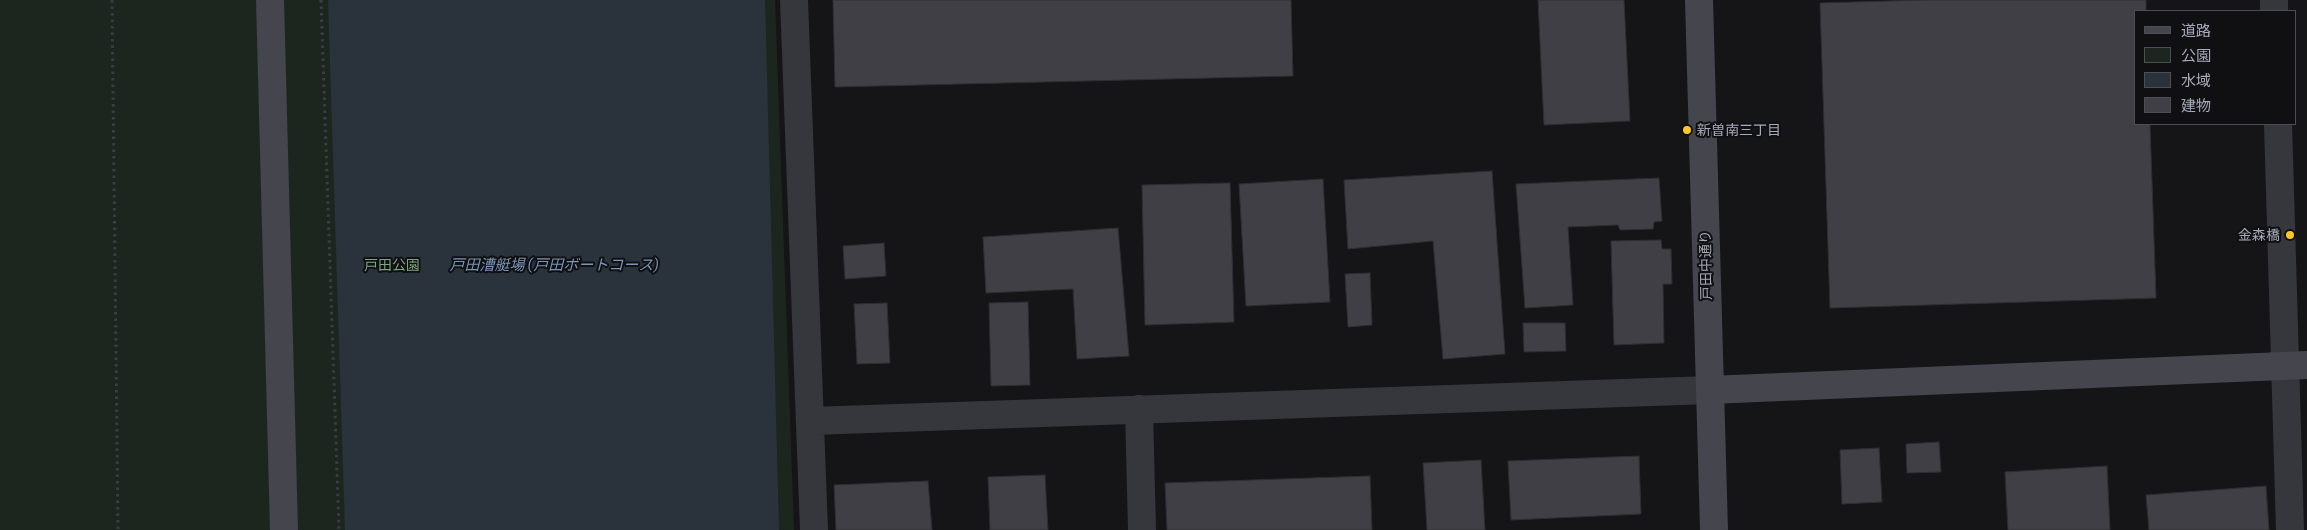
<!DOCTYPE html>
<meta charset="utf-8">
<style>
body{margin:0}
#map{position:relative;width:2307px;height:530px;overflow:hidden;background:#151517;font-family:"Exo 2","Noto Sans JP",sans-serif}
canvas{display:block}
.legend{position:absolute;left:2134px;top:10px;width:162px;height:115px;box-sizing:border-box;background:#101012;border:1px solid #4c4e55;margin:0;padding:6px 9px;list-style:none;font-size:15px;color:#a6aab9}
.legend li{display:flex;align-items:center;gap:10px;height:25px}
.legend b{width:25px;border:1px solid #4c4e55}
</style>
<div id="map">
<canvas width="2307" height="530"></canvas>
<ul class="legend">
<li><b style="height:6px;background:#44454d"></b>道路</li>
<li><b style="height:14px;background:#1d261e"></b>公園</li>
<li><b style="height:14px;background:#2a333c"></b>水域</li>
<li><b style="height:14px;background:#3f3f45"></b>建物</li>
</ul>
</div>
<script>
const ctx = document.querySelector('canvas').getContext('2d');
ctx.lineJoin = 'round';
function paint(path, color) { ctx.fillStyle = color; ctx.fill(path, 'evenodd'); }
const poly = rows => new Path2D(rows.map(r => 'M' + r).join(''));
function trace(path, color, width, dash) { ctx.strokeStyle = color; ctx.lineWidth = width; ctx.lineCap = dash ? 'butt' : 'round'; ctx.setLineDash(dash || []); ctx.stroke(path); }
function label(font, color, halo, rows, align = 'center') {
  ctx.font = font + ' "Exo 2","Noto Sans JP",sans-serif'; ctx.lineWidth = 4; ctx.setLineDash([]); ctx.textBaseline = 'middle'; ctx.strokeStyle = halo; ctx.fillStyle = color; for (const [text, x, y, turn = 0] of rows) {
    ctx.save(); ctx.translate(x, y); ctx.rotate((+turn || 0) * Math.PI / 180); ctx.textAlign = isNaN(turn) ? turn : align; if (halo) ctx.strokeText(text, 0, 0); ctx.fillText(text, 0, 0); ctx.restore();
  }
}
const green = poly([
 [0,0,775,0,794,530,0,530]
]);
const water = poly([
 [328,0,765,0,779,530,345,530]
]);
const building = poly([
 [833,0,1291,0,1293,76,835,87,833,0],
 [1538,0,1624,0,1630,121,1544,125,1538,0],
 [1924,0,2146,0,2146,11,2136,11,2136,124,2150,124,2156,298,1830,308,1820,3,1924,0],
 [1492,171,1505,354,1443,359,1433,241,1348,249,1344,180,1492,171],
 [1659,178,1662,221,1654,222,1653,229,1620,230,1618,225,1568,227,1573,305,1525,308,1516,184,1659,178],
 [1323,179,1330,302,1246,306,1239,184,1323,179],
 [1230,183,1234,322,1145,325,1142,185,1230,183],
 [1118,228,1129,356,1077,359,1073,289,986,293,983,237,1118,228],
 [1661,240,1662,249,1671,249,1672,284,1663,284,1664,343,1614,345,1611,241,1661,240],
 [884,243,886,276,845,279,843,246,884,243],
 [1370,273,1372,325,1348,327,1345,274,1370,273],
 [1028,302,1030,385,991,386,989,303,1028,302],
 [887,303,890,363,857,364,854,304,887,303],
 [1523,323,1565,323,1566,351,1524,352,1523,323],
 [1939,442,1941,472,1907,473,1906,444,1939,442],
 [1879,448,1882,502,1842,504,1840,450,1879,448],
 [1639,456,1641,514,1511,520,1508,461,1639,456],
 [1481,460,1485,530,1427,530,1423,463,1481,460],
 [2107,466,2110,530,2008,530,2005,472,2107,466],
 [1045,475,1048,530,990,530,988,477,1045,475],
 [1370,476,1372,530,1167,530,1165,483,1370,476],
 [928,481,932,530,836,530,834,485,928,481],
 [2266,486,2269,530,2149,530,2146,495,2266,486]
]);
const path = poly([
 [112,0,118,530],
 [321,0,339,530]
]);
const street = poly([
 [794,0,814,530],
 [2274,0,2274,11],
 [2278,124,2290,530],
 [1139,409,1142,530],
 [811,421,1710,390]
]);
const secondary = poly([
 [270,0,284,530],
 [1699,0,1714,530],
 [1710,390,2307,365]
]);
const markers = [
 [1687,130,5,"#ffc725"],
 [2290,235,5,"#ffc725"]
];
const poiNames = [
 ["新曽南三丁目",1697,130],
 ["金森橋",2280,235,"right"]
];
const parkNames = [
 ["戸田公園",392,265]
];
const streetNames = [
 ["戸田中通り",1706,265,-91]
];
const waterNames = [
 ["戸田漕艇場 (戸田ボートコース)",554,265]
];
paint(green, '#1d261e');
paint(water, '#2a333c');
paint(building, '#3f3f45');
trace(building, '#2f2f33', 1);
trace(path, '#3c3d44', 3, [2.5, 4]);
trace(street, '#36363d', 28);
trace(secondary, '#44454d', 28);
for (const [x, y, r, color] of markers) { const dot = new Path2D(); dot.arc(x, y, r, 0, 2 * Math.PI); ctx.fillStyle = color; ctx.fill(dot); trace(dot, '#101012', 2); }
label('14px', '#a6aab9', '#101012', poiNames, 'left');
label('14px', '#7ba681', '#101012', parkNames);
label('14px', '#a6aab9', '#101012', streetNames);
label('italic 15px', '#7995b7', '#101012', waterNames);
</script>
